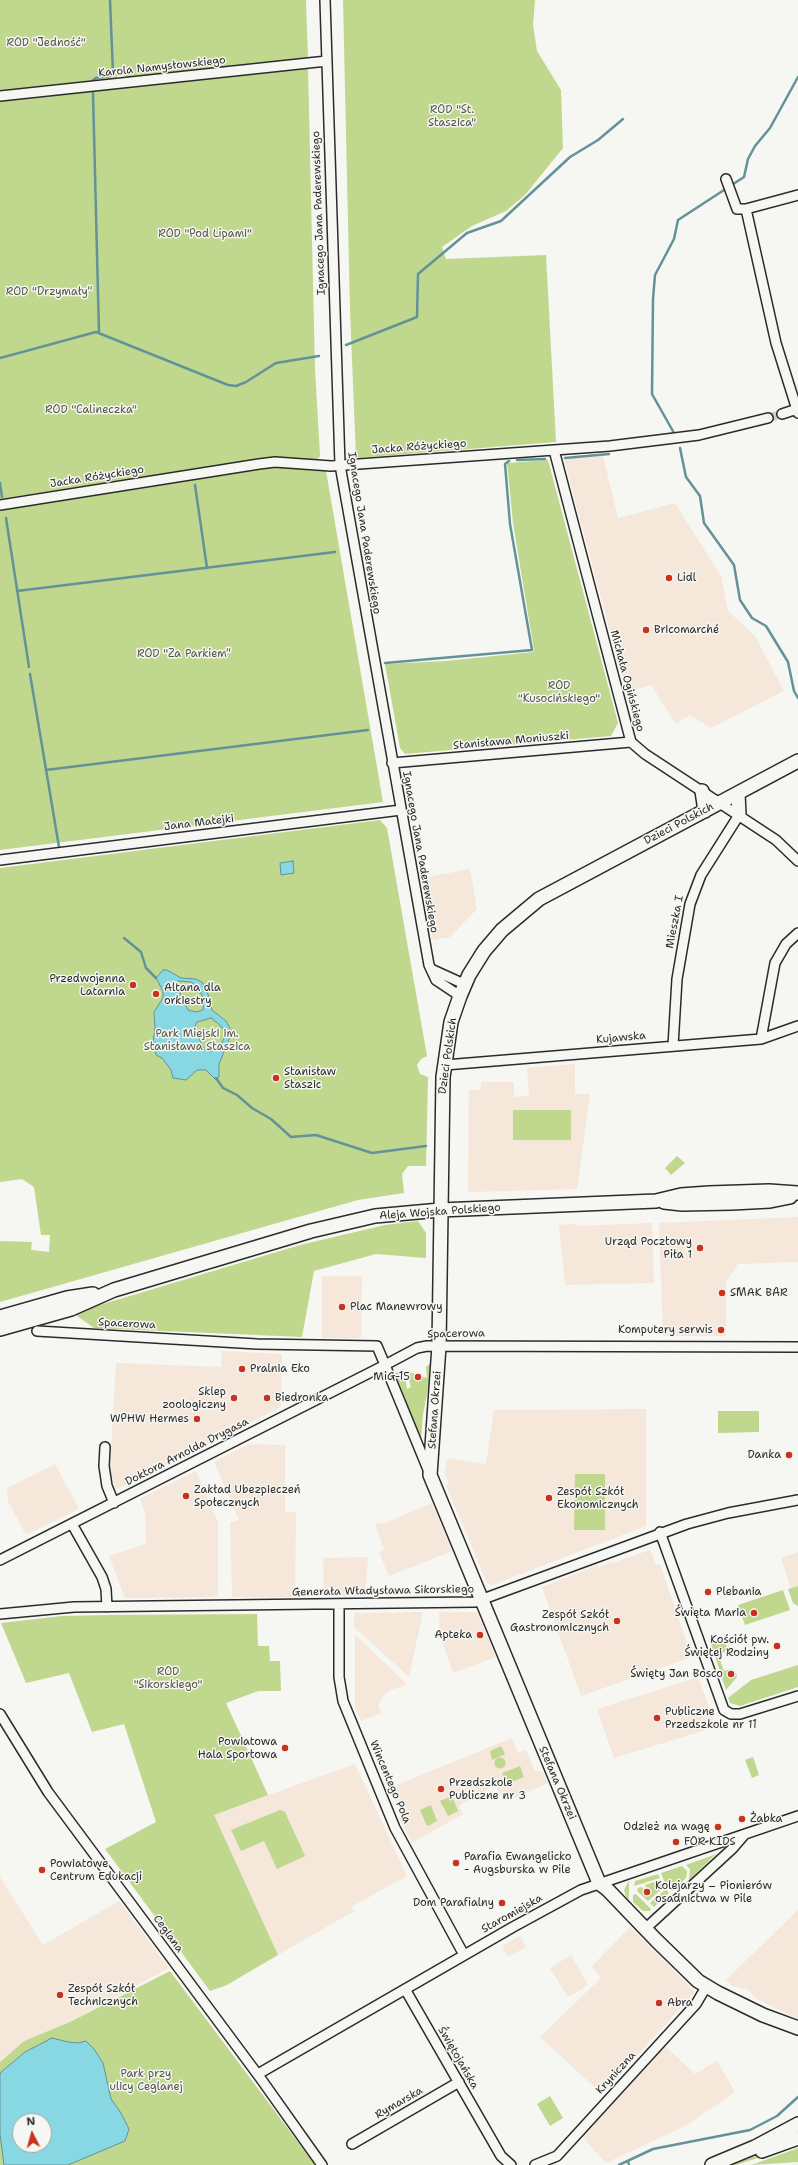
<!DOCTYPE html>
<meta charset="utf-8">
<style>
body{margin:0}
#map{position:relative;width:798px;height:2165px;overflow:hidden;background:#f6f6f2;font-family:"Shantell Sans",sans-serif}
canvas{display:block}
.north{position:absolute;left:12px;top:2113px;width:40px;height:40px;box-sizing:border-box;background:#f6f6f2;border:1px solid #a5a5a2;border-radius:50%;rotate:354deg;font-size:11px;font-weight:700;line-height:16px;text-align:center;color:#2b2b2b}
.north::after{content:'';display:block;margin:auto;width:14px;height:18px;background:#c8321e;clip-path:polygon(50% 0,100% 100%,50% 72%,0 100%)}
</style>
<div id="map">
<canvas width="798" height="2165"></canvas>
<div class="north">N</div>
</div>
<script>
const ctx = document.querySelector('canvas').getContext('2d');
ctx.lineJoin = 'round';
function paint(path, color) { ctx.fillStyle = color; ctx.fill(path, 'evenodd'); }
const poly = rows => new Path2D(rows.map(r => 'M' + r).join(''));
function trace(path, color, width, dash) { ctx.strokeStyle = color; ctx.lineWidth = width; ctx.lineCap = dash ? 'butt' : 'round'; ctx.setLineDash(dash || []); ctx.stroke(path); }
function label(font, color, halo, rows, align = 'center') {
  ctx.font = font + ' "Shantell Sans",sans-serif'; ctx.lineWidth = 3; ctx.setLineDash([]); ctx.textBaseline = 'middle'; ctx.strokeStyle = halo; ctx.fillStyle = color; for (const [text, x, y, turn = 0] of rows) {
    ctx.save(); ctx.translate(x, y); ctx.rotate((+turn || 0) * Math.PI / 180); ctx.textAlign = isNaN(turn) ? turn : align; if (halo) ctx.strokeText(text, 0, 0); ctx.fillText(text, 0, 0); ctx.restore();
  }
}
const built = poly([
 [603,456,618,518,675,503,721,576,728,611,755,636,784,691,711,728,690,715,676,724,651,685,626,692,564,459],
 [470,869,477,909,450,937,433,940,422,878],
 [575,1064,575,1094,590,1094,577,1189,468,1192,469,1090,481,1090,481,1082,514,1082,514,1097,529,1096,527,1068],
 [798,1217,798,1262,738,1264,726,1282,726,1336,663,1336,659,1223],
 [652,1223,654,1283,565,1285,559,1225,577,1224,577,1226],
 [322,1276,362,1276,361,1338,322,1338],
 [222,1351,282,1354,281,1407,115,1490,110,1468,116,1363,221,1367],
 [646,1409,646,1526,492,1585,487,1583,446,1485,449,1483,444,1473,448,1458,486,1464,494,1410],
 [249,1444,285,1445,285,1513,296,1512,295,1597,232,1597,230,1522,239,1520,214,1462],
 [55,1464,79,1509,26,1535,8,1501,7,1488],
 [196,1471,218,1522,218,1597,125,1598,109,1556,146,1544,145,1513,140,1499],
 [432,1503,452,1551,389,1576,379,1552,384,1550,375,1524,385,1523],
 [650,1550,656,1565,660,1564,691,1655,689,1658,581,1696,542,1587,598,1565,599,1567,611,1562,612,1563],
 [798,1552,798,1586,791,1588,781,1558],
 [368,1557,365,1596,324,1596,323,1558],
 [423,1612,409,1677,354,1627,354,1613],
 [439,1612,477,1612,496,1657,453,1673,440,1634],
 [355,1635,406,1683,402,1687,393,1689,385,1694,378,1705,381,1713,361,1721,355,1707],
 [696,1678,699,1679,716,1727,614,1758,597,1709],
 [512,1738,518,1753,526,1750,534,1770,543,1772,548,1783,514,1798,502,1797,495,1786,459,1805,463,1814,412,1843,399,1818,402,1810,392,1787],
 [355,1764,407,1876,351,1907,354,1911,278,1955,213,1815],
 [0,1877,43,1945,119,1901,169,1968,70,2022,24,2041,0,2061],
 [798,1910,798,2019,758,2000,747,1989,732,1986,726,1980],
 [630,1927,695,1992,602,2094,540,2037,601,1978,592,1966],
 [520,1936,526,1947,508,1957,502,1946],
 [571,1955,588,1985,568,1997,550,1968],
 [665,2046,695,2074,717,2061,735,2092,687,2125,606,2163,582,2137]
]);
const green = poly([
 [0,0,306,0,308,59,127,78,123,75,118,75,115,80,0,91],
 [343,0,535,0,533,25,537,51,561,90,563,148,525,195,506,211,472,226,442,247,446,259,546,255,556,442,356,458,350,310],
 [308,68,315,369,320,456,317,460,276,458,253,460,0,499,0,100],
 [548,460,618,723,611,736,405,754,400,748,385,664,446,661,533,652,534,650,513,523,507,463],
 [273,467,326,471,383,802,0,850,0,510],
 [380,820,387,828,427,1056,421,1059,417,1065,420,1074,428,1077,426,1166,408,1166,402,1174,404,1193,358,1200,0,1302,0,1241,32,1242,31,1250,49,1252,50,1235,41,1235,34,1187,22,1179,0,1182,0,868],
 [513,1110,571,1110,571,1140,513,1140],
 [677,1156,685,1163,671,1175,665,1168],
 [418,1221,426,1233,426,1258,376,1254,314,1271,302,1337,94,1328,73,1313,300,1245,385,1225],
 [430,1364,429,1383,423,1415,421,1439,395,1373,404,1369,407,1389,411,1387,406,1371,427,1378,426,1367],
 [718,1411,759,1411,759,1432,718,1433],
 [575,1474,605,1474,605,1530,574,1530],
 [798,1586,798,1606,793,1603,788,1589],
 [783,1590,790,1610,745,1625,738,1605],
 [257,1614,258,1646,269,1646,270,1661,280,1661,281,1691,258,1691,226,1703,268,1795,214,1815,278,1955,227,1985,210,1991,105,1849,156,1822,124,1724,92,1732,69,1673,26,1683,1,1623,62,1616,109,1615],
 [710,1641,725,1641,727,1647,725,1652,718,1655,724,1671,731,1669,735,1671,737,1677,726,1690],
 [798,1665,798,1687,740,1706,730,1703,728,1698,751,1680],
 [501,1746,505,1754,492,1760,490,1751],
 [753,1757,759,1775,752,1778,745,1760],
 '494.5 1763a5.5 5.5 0 1 1 11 0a5.5 5.5 0 1 1-11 0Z',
 [520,1766,524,1777,507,1784,502,1773],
 [452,1796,458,1811,448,1816,440,1801],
 [431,1805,437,1821,428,1826,426,1824,420,1810],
 [280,1810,285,1812,305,1856,277,1869,264,1841,241,1851,231,1830],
 [716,1854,689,1880,690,1869,686,1865],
 [682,1866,687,1871,686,1878,672,1891,665,1883,661,1873],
 [658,1874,660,1878,634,1886,635,1881],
 [660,1880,664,1887,648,1901,637,1891,638,1888,642,1887,647,1894,649,1893,645,1885],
 [629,1881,629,1894,628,1902,624,1890],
 [666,1889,669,1893,654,1907,650,1903],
 [636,1894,651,1909,650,1911,643,1911,633,1902,633,1895],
 [170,1971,315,2165,0,2165,0,2062,24,2041,70,2022],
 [20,2121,44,2121,44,2145,20,2145],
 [550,2096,563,2118,550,2126,537,2104],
 [798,2148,798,2162,751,2165,793,2150],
 [768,2152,764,2156,736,2165,727,2165]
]);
const water = poly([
 [293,861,294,873,281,875,280,863,293,861],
 [163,970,167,970,181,978,196,979,203,983,210,999,212,1010,226,1021,232,1032,219,1064,219,1077,215,1079,206,1070,197,1070,186,1080,173,1078,171,1070,162,1058,156,1055,153,1042,155,1028,154,1012,163,998,163,991,156,978,163,970],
 [178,981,191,982,198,987,204,1000,203,1010,196,1012,188,1010,177,987,178,981],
 [211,1018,221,1026,226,1035,220,1046,210,1052,204,1049,194,1028,197,1022,211,1018],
 [52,2038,68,2042,78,2043,86,2041,94,2049,103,2063,111,2099,121,2113,129,2129,125,2141,68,2165,4,2165,0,2134,0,2073,25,2052,52,2038],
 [20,2121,44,2121,44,2145,20,2145,20,2121]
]);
const stream = poly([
 [93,80,96,78,110,76,113,73,110,0],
 [93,93,99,333],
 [346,345,417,317,418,274,467,233,501,221,570,157,598,140,623,119],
 [0,358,96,332,228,385,236,386,246,382,276,363,319,356],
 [674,433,652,394,653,299,655,275,674,239,678,220,744,177,748,159,755,146,770,128,798,77],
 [680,448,686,477,700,496,704,523,734,565,740,600,752,618,766,626,788,662,794,691,798,698],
 [565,458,609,454],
 [517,460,545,459],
 [0,483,2,497],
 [195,485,207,568],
 [6,518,29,667],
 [17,591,335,552],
 [385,663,532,650,510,524,505,464,509,461],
 [30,674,59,847],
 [46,770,368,730],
 [124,938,141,952,146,968,156,978],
 [216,1078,223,1088,237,1095,252,1108,271,1119,291,1137,316,1135,372,1153,426,1146],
 [628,2161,629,2165],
 [619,2165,653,2149,750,2130,777,2116,798,2097]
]);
const streetTunnel = poly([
 [768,418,782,414]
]);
const street = poly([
 [325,0,340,465,429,965,436,980,460,996],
 [0,96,327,61],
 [726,179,737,209,746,209,798,195],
 [746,209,776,343,798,413],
 [782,414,797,409],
 [554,450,631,742,645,754,776,840,798,861],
 [0,505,259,464,275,462,331,466,610,446,699,435,768,418],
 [392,763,631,742],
 [0,860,401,810],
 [431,969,464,984],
 [761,1039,775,963,786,944,798,933],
 [673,1046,677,979,690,904,701,875,739,815],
 [445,1065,761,1039,798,1026],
 [37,1331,257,1344,377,1346,385,1365,417,1348,427,1346,798,1347],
 [105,1447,104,1466,107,1486,114,1503],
 [72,1524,102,1577,106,1589,107,1607],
 [660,1532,724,1710,731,1714,740,1714,798,1696],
 [0,1560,385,1365,429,1472],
 [339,1605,339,1677,343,1701,395,1828,464,1955],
 [0,1614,74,1607,475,1602,687,1524,728,1513,798,1500],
 [0,1714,48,1792,261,2079,322,2165],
 [646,1928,732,1849,745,1834],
 [405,1989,501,2156,511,2165],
 [258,2074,513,1927,581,1890,798,1816],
 [352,2144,459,2082],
 [535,2165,557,2156,696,2004,706,1987]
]);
const secondary = poly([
 [798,761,539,899,502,930,484,951,469,975,460,996,451,1022,443,1077,439,1346,430,1475,599,1883,607,1889,656,1940,698,1981,718,1993,763,2015,798,2028],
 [702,791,705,811],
 [738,793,739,815],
 [664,1202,682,1204,732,1203,770,1201,790,1197],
 [0,1317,67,1298,93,1294],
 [0,1329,71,1309,114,1290,311,1231,375,1216,440,1210,656,1201,681,1195,709,1193,769,1191,798,1193],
 [762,2151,798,2138],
 [712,2165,755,2147,798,2124]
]);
const markers = [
 [669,578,4,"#c8321e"],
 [646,630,4,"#c8321e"],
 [133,985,4,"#c8321e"],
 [156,994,4,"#c8321e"],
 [276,1078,4,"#c8321e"],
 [700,1248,4,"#c8321e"],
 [722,1293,4,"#c8321e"],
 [342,1307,4,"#c8321e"],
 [721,1330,4,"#c8321e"],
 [242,1369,4,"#c8321e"],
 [418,1377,4,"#c8321e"],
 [234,1398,4,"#c8321e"],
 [267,1398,4,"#c8321e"],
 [197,1419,4,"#c8321e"],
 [789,1455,4,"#c8321e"],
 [186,1496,4,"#c8321e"],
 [549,1498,4,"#c8321e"],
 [708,1592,4,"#c8321e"],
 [754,1613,4,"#c8321e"],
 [617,1621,4,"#c8321e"],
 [480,1635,4,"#c8321e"],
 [777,1646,4,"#c8321e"],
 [731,1674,4,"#c8321e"],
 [657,1718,4,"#c8321e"],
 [285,1748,4,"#c8321e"],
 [441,1789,4,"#c8321e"],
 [742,1819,4,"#c8321e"],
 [718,1827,4,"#c8321e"],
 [676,1842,4,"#c8321e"],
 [456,1863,4,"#c8321e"],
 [42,1870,4,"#c8321e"],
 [647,1892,4,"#c8321e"],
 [502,1903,4,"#c8321e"],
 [60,1995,4,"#c8321e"],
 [659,2003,4,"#c8321e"]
];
const parkNames = [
 ["ROD \"Jedność\"",46,43],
 ["ROD \"St.",452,110],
 ["Staszica\"",452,123],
 ["ROD \"Pod Lipami\"",205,234],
 ["ROD \"Drzymały\"",49,292],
 ["ROD \"Calineczka\"",91,410],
 ["ROD \"Za Parkiem\"",184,654],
 ["ROD",559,686],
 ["\"Kusocińskiego\"",559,699],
 ["Park Miejski im.",197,1034],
 ["Stanisława Staszica",197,1047],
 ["ROD",168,1672],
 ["\"Sikorskiego\"",168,1685],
 ["Park przy",146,2074],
 ["ulicy Ceglanej",146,2087]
];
const streetNames = [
 ["Karola Namysłowskiego",162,67,-6],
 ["Ignacego Jana Paderewskiego",319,213,-92],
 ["Jacka Różyckiego",419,447,-4],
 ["Jacka Różyckiego",97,477,-9],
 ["Ignacego Jana Paderewskiego",364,533,81],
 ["Michała Ogińskiego",627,681,75],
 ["Stanisława Moniuszki",511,741,-5],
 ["Jana Matejki",199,823,-7],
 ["Dzieci Polskich",679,824,-28],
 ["Ignacego Jana Paderewskiego",420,852,80],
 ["Mieszka I",675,922,-79],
 ["Kujawska",621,1038,-5],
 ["Dzieci Polskich",448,1056,-82],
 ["Aleja Wojska Polskiego",440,1212,-4],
 ["Spacerowa",127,1324,3],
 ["Spacerowa",456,1334,-1],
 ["Stefana Okrzei",435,1410,-86],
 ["Doktora Arnolda Drygasa",187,1452,-27],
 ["Generała Władysława Sikorskiego",383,1591,-1],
 ["Wincentego Pola",390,1782,67],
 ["Stefana Okrzei",557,1783,67],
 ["Staromiejska",512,1914,-29],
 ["Ceglana",168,1934,54],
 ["Świętojańska",458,2058,60],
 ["Kryniczna",616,2073,-48],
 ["Rymarska",399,2103,-30]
];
const poiNames = [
 ["Lidl",677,578],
 ["Bricomarché",654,630],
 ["Przedwojenna",125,979,"right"],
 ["Latarnia",125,992,"right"],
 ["Altana dla",164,988],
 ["orkiestry",164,1001],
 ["Stanisław",284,1072],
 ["Staszic",284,1085],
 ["Urząd Pocztowy",692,1242,"right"],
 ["Piła 1",692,1255,"right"],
 ["SMAK BAR",730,1293],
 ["Plac Manewrowy",350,1307],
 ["Komputery serwis",713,1330,"right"],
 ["Pralnia Eko",250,1369],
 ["MiG-15",410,1377,"right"],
 ["Sklep",226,1392,"right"],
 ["zoologiczny",226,1405,"right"],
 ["Biedronka",275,1398],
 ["WPHW Hermes",189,1419,"right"],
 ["Danka",781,1455,"right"],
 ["Zakład Ubezpieczeń",194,1490],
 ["Społecznych",194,1503],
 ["Zespół Szkół",557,1492],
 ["Ekonomicznych",557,1505],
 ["Plebania",716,1592],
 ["Święta Maria",746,1613,"right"],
 ["Zespół Szkół",609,1615,"right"],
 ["Gastronomicznych",609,1628,"right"],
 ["Apteka",472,1635,"right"],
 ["Kościół pw.",769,1640,"right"],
 ["Świętej Rodziny",769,1653,"right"],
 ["Święty Jan Bosco",723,1674,"right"],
 ["Publiczne",665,1712],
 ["Przedszkole nr 11",665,1725],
 ["Powiatowa",277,1742,"right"],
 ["Hala Sportowa",277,1755,"right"],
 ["Przedszkole",449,1783],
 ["Publiczne nr 3",449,1796],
 ["Żabka",750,1819],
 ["Odzież na wagę",710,1827,"right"],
 ["FOR KIDS",684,1842],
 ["Parafia Ewangelicko",464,1857],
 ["- Augsburska w Pile",464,1870],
 ["Powiatowe",50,1864],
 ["Centrum Edukacji",50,1877],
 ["Kolejarzy – Pionierów",655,1886],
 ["osadnictwa w Pile",655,1899],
 ["Dom Parafialny",494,1903,"right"],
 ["Zespół Szkół",68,1989],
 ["Technicznych",68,2002],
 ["Abra",667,2003]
];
paint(built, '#f5e7da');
paint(green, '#c0d78e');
paint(water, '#88d8e3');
trace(water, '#639399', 1);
trace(stream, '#639399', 2.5);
trace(streetTunnel, '#cdcdca', 9, [9, 4.5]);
trace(street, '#2b2b2b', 12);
trace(secondary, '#2b2b2b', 16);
trace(street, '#f6f6f2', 9);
trace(secondary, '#f6f6f2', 13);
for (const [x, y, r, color] of markers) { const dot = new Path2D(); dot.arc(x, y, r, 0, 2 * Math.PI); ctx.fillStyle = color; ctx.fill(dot); trace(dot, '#f6f6f2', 1.5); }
label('11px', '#505644', '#f6f6f2', parkNames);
label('11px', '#2b2b2b', '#f6f6f2', streetNames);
label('11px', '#2b2b2b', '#f6f6f2', poiNames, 'left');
</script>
